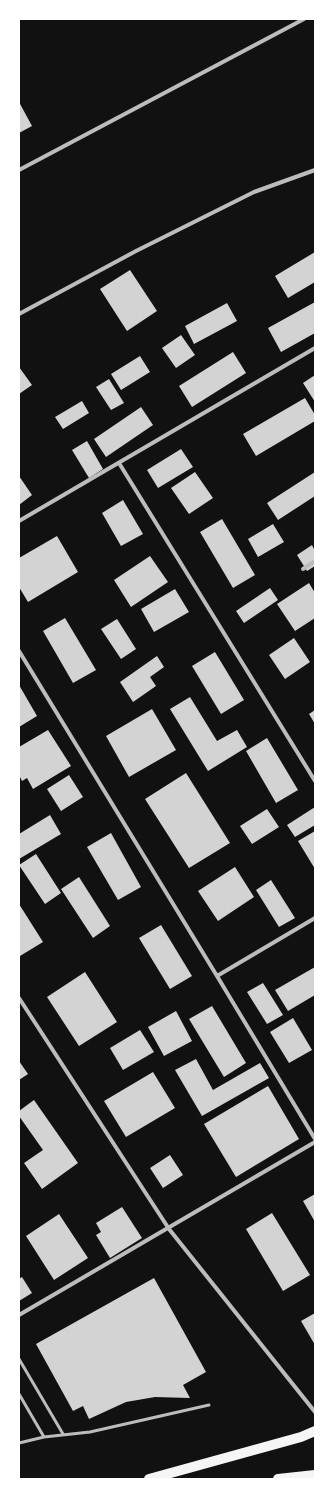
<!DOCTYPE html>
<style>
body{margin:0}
#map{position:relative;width:334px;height:1498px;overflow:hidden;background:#111;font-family:"PT Sans",sans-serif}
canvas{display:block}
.frame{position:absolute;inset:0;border:20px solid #fff;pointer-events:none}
</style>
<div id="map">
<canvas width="334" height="1498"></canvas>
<div class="frame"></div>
</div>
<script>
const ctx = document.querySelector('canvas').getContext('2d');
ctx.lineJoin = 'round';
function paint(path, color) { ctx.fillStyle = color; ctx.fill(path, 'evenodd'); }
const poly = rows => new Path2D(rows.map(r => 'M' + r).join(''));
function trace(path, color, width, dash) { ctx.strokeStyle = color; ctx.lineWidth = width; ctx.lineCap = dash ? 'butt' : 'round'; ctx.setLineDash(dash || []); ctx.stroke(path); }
const building = poly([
 [19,102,32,126,19,133],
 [315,252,315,282,288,298,275,276],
 [130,270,157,311,127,331,100,289],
 [315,302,315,333,281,352,268,328],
 [227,303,237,321,194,344,185,326],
 [181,335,195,355,176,368,162,348],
 [233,352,246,373,192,407,179,386],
 [140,356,150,372,121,390,111,374],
 [19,367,32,385,19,394],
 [315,375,315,402,303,383],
 [109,379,124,403,111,410,96,387],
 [305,398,315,415,315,421,256,456,243,434],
 [82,401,89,413,63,429,55,417],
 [141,407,153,425,106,457,94,439],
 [87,441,103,469,89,478,72,450],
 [181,449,193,467,158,488,147,470],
 [195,472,213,498,189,514,171,488],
 [315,472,315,496,278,520,267,503],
 [19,476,32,495,19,505],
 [123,500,143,534,121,546,102,513],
 [222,519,255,575,233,588,200,532],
 [273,524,284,542,258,557,248,539],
 [57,536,78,572,28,602,19,587,19,558],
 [312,545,315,551,315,566,307,571,297,555],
 [150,556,168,582,131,607,114,580],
 [309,583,315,593,315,618,295,631,277,604],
 [270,588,278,600,244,623,236,611],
 [175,589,189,612,154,632,141,609],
 [65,618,96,670,73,683,43,631],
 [117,619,136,649,121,659,101,629],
 [294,638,310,662,285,679,269,655],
 [215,652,244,700,221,714,192,666],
 [157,656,164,667,150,677,156,686,133,702,120,682],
 [19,685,37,716,19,727],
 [190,697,217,741,237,730,247,747,208,771,170,709],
 [152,709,176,750,129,777,106,736],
 [315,710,315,724,309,714],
 [48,730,71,766,33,789,27,778,22,781,19,775,19,747],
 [267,738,298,790,276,803,246,751],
 [186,773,230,843,189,868,145,799],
 [69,775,83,797,61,811,47,789],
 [315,807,315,825,295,837,287,825],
 [267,809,279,827,252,844,240,826],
 [50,815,61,834,19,859,19,834],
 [315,831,315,869,298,841],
 [111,833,141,887,118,900,87,847],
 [36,854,61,893,45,904,19,865],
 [235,867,254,897,218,921,198,891],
 [79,877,110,926,93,938,61,889],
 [271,880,295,918,279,927,256,890],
 [19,904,43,942,20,956,19,954],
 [161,925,192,976,170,989,139,938],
 [315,967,315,995,288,1011,275,990],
 [85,972,117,1022,79,1046,47,997],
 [263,983,283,1015,267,1024,247,992],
 [212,1006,246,1063,224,1077,189,1019],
 [176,1011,192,1041,164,1056,148,1027],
 [293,1018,312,1050,289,1063,270,1032],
 [140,1030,154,1052,123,1070,110,1048],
 [196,1059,213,1090,260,1063,269,1078,202,1116,175,1070],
 [19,1061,28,1074,19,1080],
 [153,1072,175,1108,126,1137,104,1101],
 [268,1086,299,1139,236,1177,204,1124],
 [34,1100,78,1163,42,1189,24,1163,43,1150,19,1116,19,1111],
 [170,1155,183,1175,163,1188,150,1168],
 [315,1194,315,1222,303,1201],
 [122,1207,142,1238,110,1258,96,1235,101,1232,96,1223],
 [272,1213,310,1275,283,1291,246,1229],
 [59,1214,88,1258,54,1280,26,1236],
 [22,1277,32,1293,19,1301,19,1279],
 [154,1278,206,1372,183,1385,190,1398,155,1397,126,1402,89,1419,83,1406,73,1411,36,1344],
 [315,1313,315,1345,301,1321]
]);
const service = poly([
 [19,1359,63,1434],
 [19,1394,44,1437,19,1443],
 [44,1437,90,1432,209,1405]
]);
const minor = poly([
 [19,170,304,19],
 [19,314,136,251,254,192,315,170],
 [119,463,315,781],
 [19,521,315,348],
 [303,569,315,561],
 [19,651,217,976,315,918],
 [217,976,315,1139],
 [19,998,169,1229,315,1412],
 [19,1315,315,1142]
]);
const primary = poly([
 [149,1479,301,1437,315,1431],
 [278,1479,315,1475]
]);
paint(building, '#d3d3d3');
trace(service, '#bcbcbc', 3);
trace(minor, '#bcbcbc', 4);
trace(primary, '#f5f5f5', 10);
</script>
